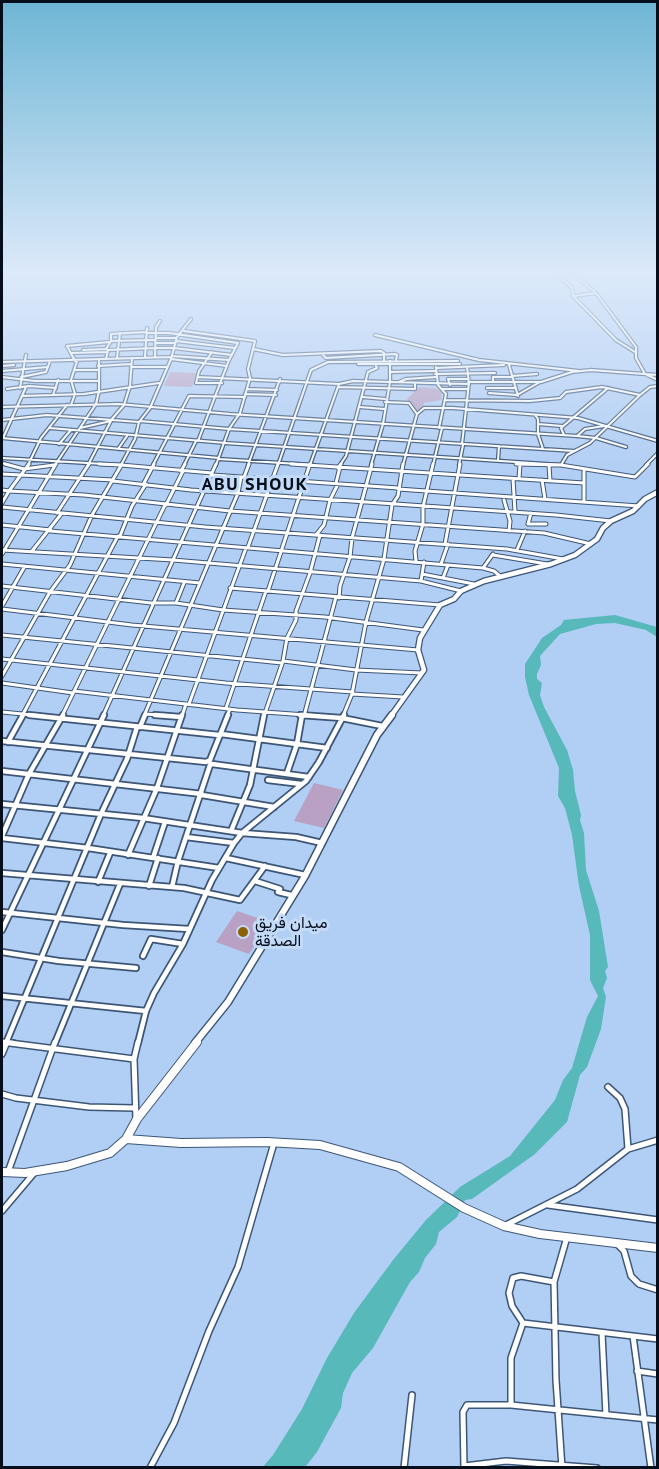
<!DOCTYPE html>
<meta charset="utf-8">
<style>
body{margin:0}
#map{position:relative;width:659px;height:1469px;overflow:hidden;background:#b1cef4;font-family:"PT Sans",sans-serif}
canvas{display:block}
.frame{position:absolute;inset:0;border:3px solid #050e1a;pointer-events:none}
</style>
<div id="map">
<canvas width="659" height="1469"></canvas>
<div class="frame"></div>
</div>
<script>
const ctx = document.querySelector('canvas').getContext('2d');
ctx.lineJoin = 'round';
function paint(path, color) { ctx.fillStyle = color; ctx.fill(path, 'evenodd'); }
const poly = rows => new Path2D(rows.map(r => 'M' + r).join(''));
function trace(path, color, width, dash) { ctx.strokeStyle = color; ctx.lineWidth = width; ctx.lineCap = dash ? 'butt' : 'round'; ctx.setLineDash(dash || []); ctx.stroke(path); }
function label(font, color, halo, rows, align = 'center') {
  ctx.font = font + ' "PT Sans",Vazirmatn,sans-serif'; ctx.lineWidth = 6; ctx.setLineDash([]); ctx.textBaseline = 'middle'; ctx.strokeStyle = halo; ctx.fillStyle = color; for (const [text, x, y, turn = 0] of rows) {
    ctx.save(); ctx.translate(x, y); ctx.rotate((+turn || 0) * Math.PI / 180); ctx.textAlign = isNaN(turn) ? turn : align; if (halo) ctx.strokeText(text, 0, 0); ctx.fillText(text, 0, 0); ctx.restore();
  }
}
const green = poly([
 [170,372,196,373,192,387,164,386],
 [419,387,435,388,442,392,441,400,424,403,423,407,416,411,407,399],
 [314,783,343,790,324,828,294,821],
 [237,911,269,922,249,954,216,942]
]);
const water = poly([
 [615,615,657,627,657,637,646,630,615,623,596,624,560,634,540,656,541,665,537,674,537,679,542,683,540,695,544,707,567,750,573,770,575,791,581,815,580,820,584,833,586,870,599,911,608,967,605,971,607,978,603,988,606,997,601,1029,587,1067,580,1075,567,1122,535,1154,472,1199,465,1200,457,1217,439,1232,436,1244,425,1258,419,1272,410,1282,373,1348,352,1373,343,1393,341,1408,317,1452,305,1467,262,1468,273,1455,302,1409,327,1358,354,1313,393,1260,426,1220,460,1187,510,1156,555,1100,563,1080,572,1068,587,1017,598,996,590,980,590,935,579,886,572,835,565,808,558,796,559,768,529,695,525,677,525,664,542,638,561,625,564,620]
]);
const minorFar3 = poly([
 [555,272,572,288,573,296,616,340,635,352],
 [571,272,596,293,636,347,636,358,645,374,658,380],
 [574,296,596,293],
 [184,331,255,341,248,369,250,378,240,413,229,429,216,465],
 [147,333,169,333,238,343,229,360,198,441],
 [375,335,479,360,579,371],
 [156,338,176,338],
 [111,341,154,340],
 [176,341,235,348],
 [155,343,175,343],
 [155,348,174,348],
 [174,348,232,355],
 [253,349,283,355,381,351,384,353,384,361],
 [83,350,106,349],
 [108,350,155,348],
 [212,352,199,371,196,383,222,383],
 [71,353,107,352],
 [322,354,326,358,395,354,397,355,396,361],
 [172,356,229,360],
 [145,357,147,328],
 [155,357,156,327,160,321],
 [117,358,120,333],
 [106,359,108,350,106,349,111,341,111,334,146,332],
 [171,359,227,366],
 [75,361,67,346,109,342],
 [2,362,171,357],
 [358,364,460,364],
 [509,365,518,396],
 [2,366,14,365],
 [98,366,131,364],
 [131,367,167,367],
 [436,367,438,385,446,394,439,428],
 [436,368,504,365],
 [75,370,98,370],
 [2,371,48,367],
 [390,372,435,371],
 [435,374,495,373],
 [512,376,537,374],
 [2,377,35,381,98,381],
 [21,377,46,372,50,361],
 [198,377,339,384,353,381,468,384],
 [493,381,493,377,511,377],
 [399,382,406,379,436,377],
 [468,382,541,382,572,372,591,370,658,375],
 [450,385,448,379,468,379],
 [338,387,415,389,415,383],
 [20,388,26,355],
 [487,388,516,388],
 [7,389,29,386,56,388],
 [247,389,277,390],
 [442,389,468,389],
 [489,393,517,395,540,382],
 [245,394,276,395],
 [53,395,58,380],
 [22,396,84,394,159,383],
 [363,397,385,399],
 [445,400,530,401,560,398,566,392,602,387,640,395],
 [385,402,409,403,417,414],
 [71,405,75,394,71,380,77,361],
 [2,407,119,404,230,414,577,436,596,438,626,447],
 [360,407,384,409],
 [535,415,538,419,538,434,543,449],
 [2,420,47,415,139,422],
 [140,421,229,429,574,451],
 [538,424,562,426],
 [50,428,226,443],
 [80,428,111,421],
 [564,435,561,428,608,388],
 [577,436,585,429,604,426],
 [2,438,219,458],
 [3,438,26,387],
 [225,443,562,465],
 [59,444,71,430],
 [462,444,469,383,467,367],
 [118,449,127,436],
 [2,458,121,465],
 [219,459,314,465],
 [498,461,499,446],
 [2,463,10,465],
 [28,465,41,438,67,405],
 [55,465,96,404,99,391,99,360],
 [88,465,112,419,124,405,130,386,132,358],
 [121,465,124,465],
 [121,465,135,439,139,422,150,408,171,359,177,337,191,319],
 [153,465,189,396,245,397],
 [184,465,196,441],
 [248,465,280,379],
 [278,465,311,370,328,362,458,361],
 [310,465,339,384],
 [340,465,346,456,368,372,377,368,376,366],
 [371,465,383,424,390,382,390,361],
 [403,465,417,414,424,408,453,408,578,418,658,441],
 [433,465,442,428],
 [459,465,463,445],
 [561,465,567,455,590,443,640,395,650,387,658,386],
 [646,465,658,453]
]);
const minorFar2 = poly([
 [5,464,24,469,54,465],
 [99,464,121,465],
 [291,464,584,483],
 [516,464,561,465,635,477,648,464],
 [121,465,212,473],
 [549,465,550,481],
 [338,468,341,464],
 [584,469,584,502],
 [181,471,185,464],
 [2,474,113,480],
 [212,475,398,488],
 [244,477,249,464],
 [513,479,515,512],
 [519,479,520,464],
 [542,480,545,499],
 [113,481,191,490,556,515,611,521],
 [144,483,154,464],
 [336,483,340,467],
 [398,489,639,506],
 [2,490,9,491,29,464],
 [504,500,510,521,509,531],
 [2,503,9,491,84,495,230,511,544,533,591,544],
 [166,505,183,471],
 [2,507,205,527,507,549,563,559],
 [57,513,89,464],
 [531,513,528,524,546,524],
 [2,525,51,530],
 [50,531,483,568,494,571,501,577],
 [316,535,324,525,330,500,338,484],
 [120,536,132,506,146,484],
 [445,544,460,464],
 [248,547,278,464],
 [2,550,173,560,421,581,461,591],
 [517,550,525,531],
 [32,551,62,513],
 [2,554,56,464],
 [493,555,547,564],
 [416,561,415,551,423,524,423,507,433,464],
 [2,564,200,583],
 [441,564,448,544],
 [483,568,493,554],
 [422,574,474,584],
 [443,578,448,565],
 [421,581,424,562],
 [2,586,151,603,176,603,223,610,325,617,423,630],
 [230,588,440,605],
 [268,591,310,464],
 [339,598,340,586,350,557,352,538,372,464],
 [176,603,184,583],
 [2,606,25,566],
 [2,609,132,625,418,650],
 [2,635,282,663],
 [2,659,226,683,353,692],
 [283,661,356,670,422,673],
 [2,676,50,592,70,565,92,515,122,464],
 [2,683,73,693],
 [74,691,237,710,320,716],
 [352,694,403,697],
 [189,704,246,548],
 [226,708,266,591],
 [2,712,43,716],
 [145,714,173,716],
 [22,716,118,536],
 [62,716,165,505],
 [103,716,216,464],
 [144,716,238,493,241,477],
 [182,716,186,704],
 [227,716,230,709],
 [264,716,283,661,287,638,296,620,296,611,310,573,320,535],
 [304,716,336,597],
 [343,716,352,694,366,622,384,559,392,505,398,496,403,464]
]);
const minorFar1 = poly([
 [29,715,219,735],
 [155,715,181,717],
 [300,715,342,718,382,726],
 [140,727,145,715],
 [221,734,327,748],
 [2,741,206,762,210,760,228,715],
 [8,742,23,715],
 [212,764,309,777],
 [2,771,202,794],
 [287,773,297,744,302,715],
 [268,780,301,784],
 [202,795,274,807],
 [2,804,143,818,242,833,296,837,322,843],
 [231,831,250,785,264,715],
 [2,836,29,774,63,715],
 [186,837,234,843],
 [2,838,88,848,219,868],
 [128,855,157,788,182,715],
 [153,858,165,822],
 [226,858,305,875],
 [2,873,184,888,240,900,265,866],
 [255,881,280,889,278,892,291,895],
 [98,882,110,853],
 [149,886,158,858],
 [172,887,178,861,210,765],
 [2,912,123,925,189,929],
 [2,930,104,715],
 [2,952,59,961,136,968],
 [143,956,151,939,183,944],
 [2,996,146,1011],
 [2,1042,13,1043],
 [6,1043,101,814,127,759,137,727],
 [55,1043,120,884],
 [138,1043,146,1011,154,993,183,944,212,880,234,843,242,833,306,781,319,762,344,715]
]);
const minor = poly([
 [2,1042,134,1059],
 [2,1054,7,1042],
 [608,1087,620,1098,625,1109,628,1149],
 [2,1094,16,1098,89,1107,134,1108],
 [136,1119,134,1059,138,1042],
 [8,1172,55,1042],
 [548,1205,658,1220],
 [2,1211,35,1172],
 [504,1226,577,1189,628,1149,658,1140],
 [618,1245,624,1251,631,1276,639,1284,658,1290],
 [554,1282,521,1276,513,1278,509,1293,512,1306,523,1323,658,1339],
 [602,1333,606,1415],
 [633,1336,651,1468],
 [637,1371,658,1374],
 [511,1405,511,1358,523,1323],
 [464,1466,506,1461,597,1468],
 [150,1468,174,1423,209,1331,238,1267,274,1143],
 [404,1468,412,1395],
 [464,1468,463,1412,467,1405,511,1405,658,1420],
 [562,1468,556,1380,554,1282,567,1237]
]);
const tertiaryFar2 = poly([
 [391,716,424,670,418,650,420,638,440,605,454,599,461,591,484,581,551,564,575,555,597,539,603,528,611,521,633,511,645,499,658,492]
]);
const tertiaryFar1 = poly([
 [195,1043,228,1002,305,876,377,735,392,715]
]);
const tertiary = poly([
 [126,1139,181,1143,267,1142,320,1145,399,1167,464,1208,504,1226,540,1234,658,1248],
 [2,1172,25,1173,67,1166,110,1153,126,1139,137,1119,197,1042]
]);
const markers = [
 [243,932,6,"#8d5f06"]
];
const poiNames = [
 ["ميدان فريق",255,923],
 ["الصدقة",255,941]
];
const farDistrictnames = [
 ["ABU SHOUK",255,485]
];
paint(green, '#b8a1c3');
paint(water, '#57b9b9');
trace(minorFar3, '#3d5676', 4.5);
trace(minorFar2, '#3d5676', 5);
trace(minorFar1, '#3d5676', 8);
trace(minor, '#3d5676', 8);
trace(tertiaryFar2, '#3d5676', 7);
trace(tertiaryFar1, '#3d5676', 9);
trace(tertiary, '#3d5676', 10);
trace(minorFar3, '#fff', 2);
trace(minorFar2, '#fff', 3);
trace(minorFar1, '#fff', 4.5);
trace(minor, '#fff', 5);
trace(tertiaryFar2, '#fff', 4.5);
trace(tertiaryFar1, '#fff', 6);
trace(tertiary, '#fff', 8);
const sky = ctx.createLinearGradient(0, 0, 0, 477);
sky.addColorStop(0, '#6eb6d5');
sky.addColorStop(0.57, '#dce9fa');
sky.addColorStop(1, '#dce9fa00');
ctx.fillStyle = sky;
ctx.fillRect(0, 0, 659, 477);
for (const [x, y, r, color] of markers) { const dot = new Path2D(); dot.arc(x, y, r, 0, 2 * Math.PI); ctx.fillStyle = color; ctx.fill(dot); trace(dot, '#c3dbf9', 2); }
label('16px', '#050e1a', '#c3dbf9', poiNames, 'left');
ctx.letterSpacing = '1.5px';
label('bold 18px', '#050e1a', '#c3dbf9', farDistrictnames);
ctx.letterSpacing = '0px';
</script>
